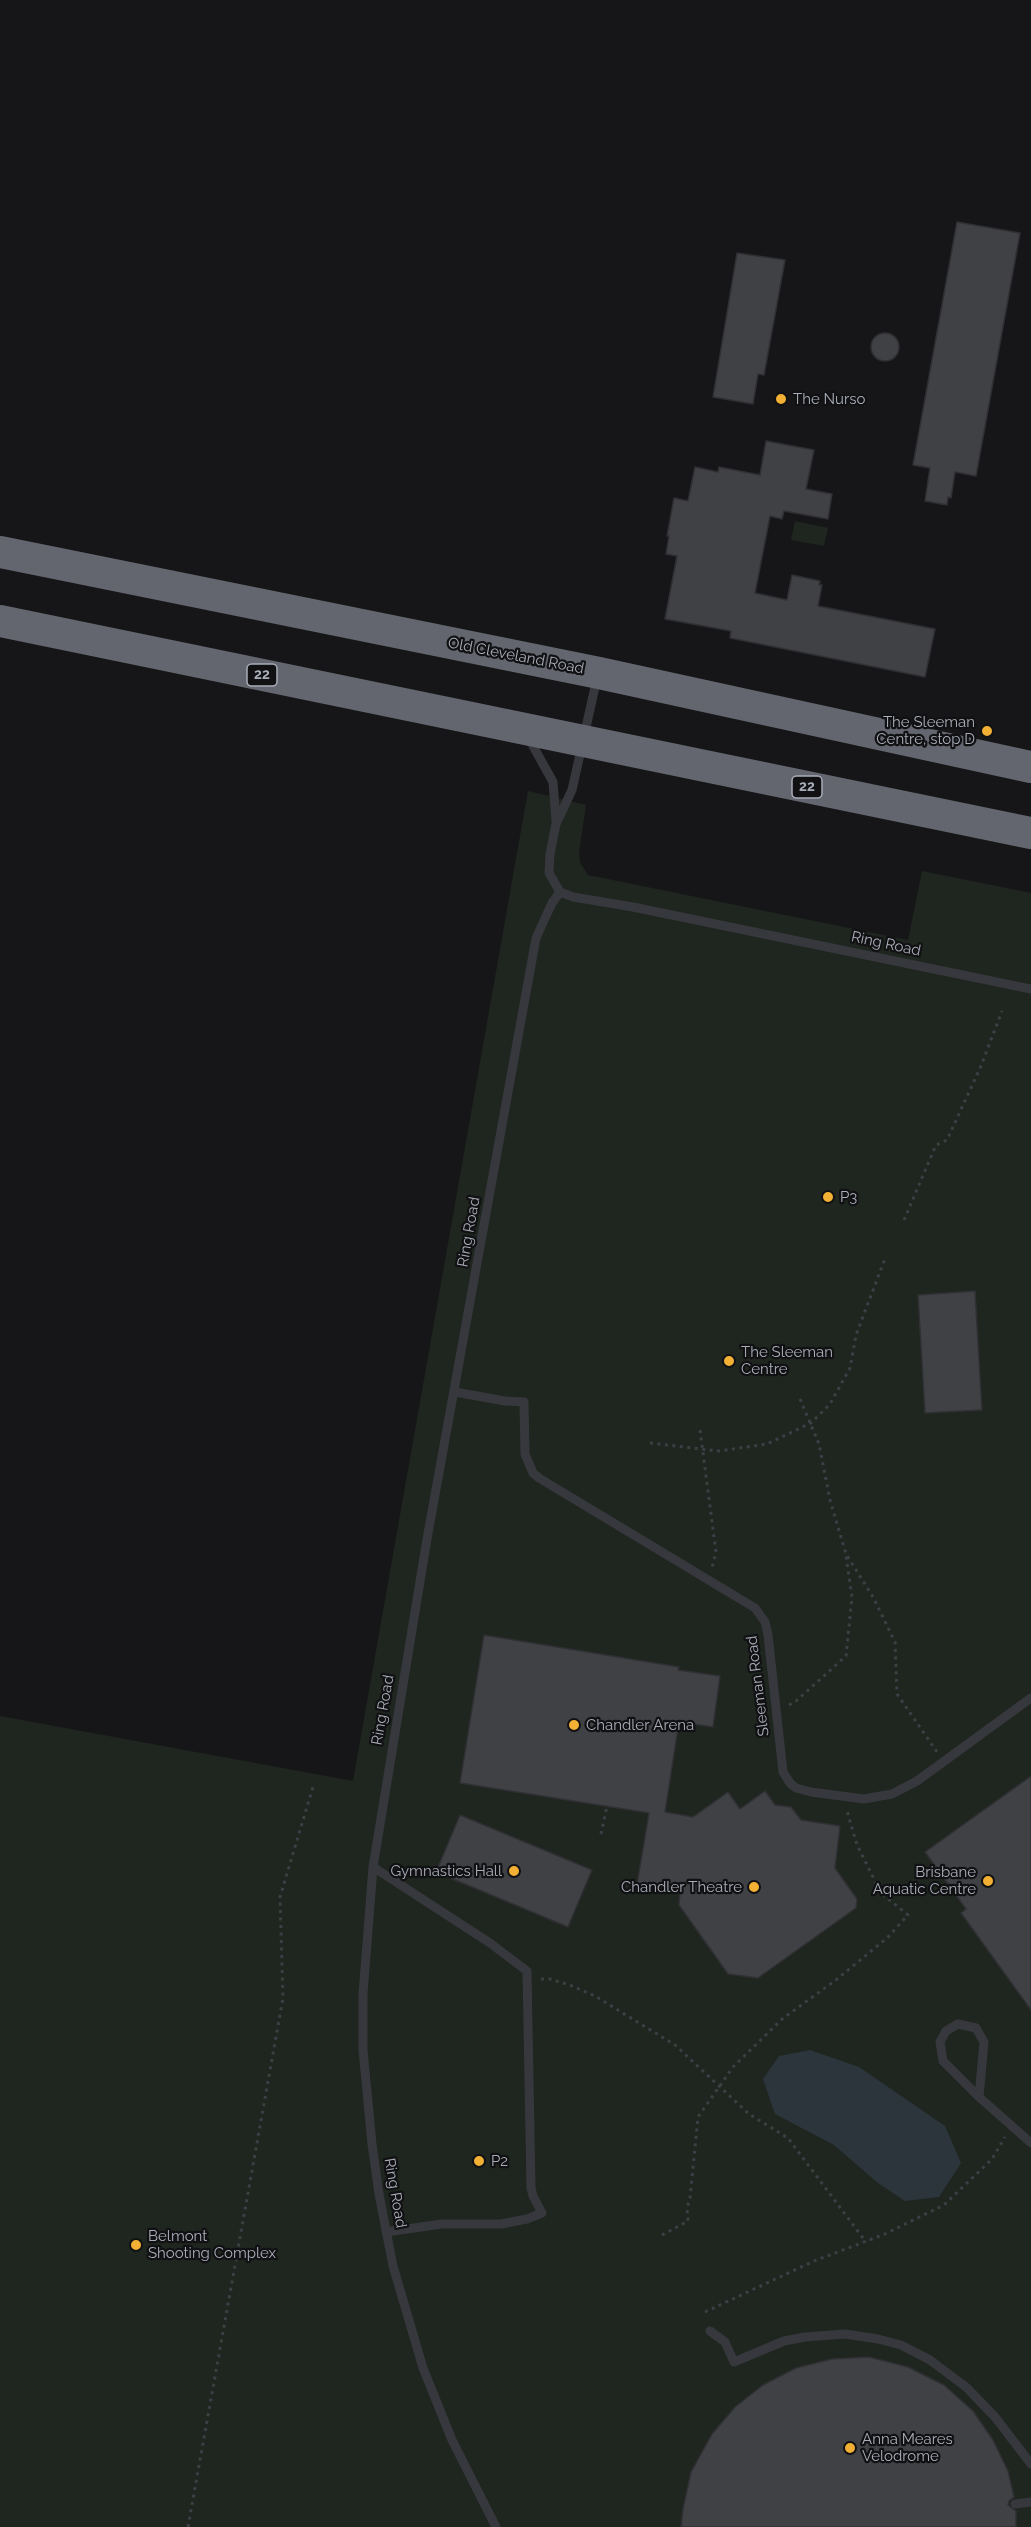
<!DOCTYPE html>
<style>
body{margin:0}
canvas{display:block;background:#161618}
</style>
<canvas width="1031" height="2527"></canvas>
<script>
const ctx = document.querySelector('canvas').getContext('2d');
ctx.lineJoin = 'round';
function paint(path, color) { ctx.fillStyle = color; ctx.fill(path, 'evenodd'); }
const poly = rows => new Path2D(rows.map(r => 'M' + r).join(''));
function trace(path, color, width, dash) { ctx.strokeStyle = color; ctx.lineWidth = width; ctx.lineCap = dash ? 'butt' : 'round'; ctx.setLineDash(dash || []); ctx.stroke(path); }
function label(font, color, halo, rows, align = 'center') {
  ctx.font = font + ' Raleway,sans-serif'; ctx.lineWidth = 4.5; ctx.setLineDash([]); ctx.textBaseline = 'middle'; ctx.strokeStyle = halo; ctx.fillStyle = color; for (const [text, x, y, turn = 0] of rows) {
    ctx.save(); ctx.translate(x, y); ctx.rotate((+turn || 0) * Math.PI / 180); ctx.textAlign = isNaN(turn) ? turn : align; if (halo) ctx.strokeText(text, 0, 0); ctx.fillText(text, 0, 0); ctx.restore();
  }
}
const green = poly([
 [795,521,828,528,824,546,791,540],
 [528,791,586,805,579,852,580,863,588,875,908,940,922,871,1031,893,1031,2527,0,2527,0,1716,353,1781]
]);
const water = poly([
 [810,2050,859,2067,945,2126,961,2163,939,2197,905,2201,878,2183,834,2145,775,2114,763,2079,779,2056]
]);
const building = poly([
 [957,222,1020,233,976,476,955,472,951,498,948,497,947,505,925,501,930,468,913,465,957,222],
 [737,253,785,260,764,375,758,374,753,404,713,397,737,253],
 '871 347a14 14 0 1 1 28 0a14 14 0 1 1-28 0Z',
 [766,441,814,450,806,489,832,494,828,519,784,511,782,519,770,516,755,593,787,600,792,575,820,581,819,585,822,585,818,606,935,629,925,677,730,638,731,631,665,619,677,556,666,554,669,536,667,536,674,498,688,501,695,467,718,472,719,467,760,475,766,441],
 [975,1291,982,1410,925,1413,918,1295,975,1291],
 [484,1635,679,1667,678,1670,720,1676,713,1727,679,1722,665,1812,693,1817,728,1792,740,1809,765,1791,775,1805,791,1807,801,1820,840,1826,835,1868,857,1899,856,1908,758,1978,728,1974,679,1905,680,1891,637,1884,649,1813,460,1783,484,1635],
 [1031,1776,1031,2010,961,1913,966,1909,925,1852,1031,1776],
 [460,1815,592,1870,568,1927,436,1872,460,1815],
 [869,2357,908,2367,944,2385,973,2411,993,2440,1008,2471,1014,2497,1009,2501,1008,2505,1016,2511,1016,2527,681,2527,683,2509,691,2472,712,2434,735,2407,763,2385,796,2368,832,2359,869,2357]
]);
const path = poly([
 [904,1220,936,1145,947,1140,981,1066,1002,1011],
 [800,1399,819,1444,830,1500,846,1554,873,1597,895,1642,897,1694,937,1752],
 [700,1430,716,1552,712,1568],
 [650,1443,719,1451,767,1444,811,1423,830,1404,850,1368,856,1335,886,1256],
 [789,1705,796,1701,846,1656,852,1597,846,1556],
 [601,1834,607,1806],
 [541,1979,550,1979,570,1985,595,1996,675,2045,749,2114,788,2138,866,2242],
 [662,2235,688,2221,687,2208,690,2198,698,2117,733,2067,782,2019,836,1980,887,1938,908,1915,881,1893,857,1845,847,1811],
 [705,2312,814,2261,885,2234,944,2205,992,2159,1005,2137],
 [188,2527,283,1998,280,1897,313,1787]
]);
const lane = poly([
 [597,678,572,790,556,824,550,854,549,873,560,892,573,897,633,907,1031,989],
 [528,737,553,782,556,821],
 [455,1392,505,1401,524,1402,525,1454,533,1473,539,1478,755,1608,765,1622,768,1635,783,1772,790,1783,796,1788,811,1792,864,1799,892,1794,917,1781,1031,1698],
 [373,1867,490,1943,527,1971,531,2188,533,2196,542,2213,527,2219,501,2224,442,2224,386,2232],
 [979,2097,984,2042,976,2028,958,2024,946,2031,940,2042,943,2061,979,2097,1031,2143],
 [710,2331,725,2342,734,2362,784,2341,805,2337,845,2334,878,2339,901,2345,930,2360,966,2387,995,2417,1031,2464],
 [1015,2504,1031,2502],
 [496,2527,452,2440,423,2368,393,2266,379,2194,372,2144,363,2050,363,1994,373,1867,427,1539,536,938,552,903,560,892]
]);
const highway = poly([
 [0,552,599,673,1031,767],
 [0,621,1031,833]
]);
const markers = [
 [781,399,6,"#f2b134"],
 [987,731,6,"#f2b134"],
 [828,1197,6,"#f2b134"],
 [729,1361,6,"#f2b134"],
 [574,1725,6,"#f2b134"],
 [514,1871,6,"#f2b134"],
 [988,1881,6,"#f2b134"],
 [754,1887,6,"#f2b134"],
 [479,2161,6,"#f2b134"],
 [136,2245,6,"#f2b134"],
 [850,2448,6,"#f2b134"]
];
const shields = [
 [262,675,30],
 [807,787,30]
];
const shieldNames = [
 ["22",262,675],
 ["22",807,787]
];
const poiNames = [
 ["The Nurso",793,399],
 ["The Sleeman",975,722,"right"],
 ["Centre, stop D",975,739,"right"],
 ["P3",840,1197],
 ["The Sleeman",741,1352],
 ["Centre",741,1369],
 ["Chandler Arena",586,1725],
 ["Gymnastics Hall",502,1871,"right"],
 ["Brisbane",976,1872,"right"],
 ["Aquatic Centre",976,1889,"right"],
 ["Chandler Theatre",742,1887,"right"],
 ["P2",491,2161],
 ["Belmont",148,2236],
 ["Shooting Complex",148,2253],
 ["Anna Meares",862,2439],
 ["Velodrome",862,2456]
];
const streetNames = [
 ["Old Cleveland Road",516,656,11],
 ["Ring Road",886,944,12],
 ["Ring Road",469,1232,-80],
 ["Sleeman Road",758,1686,-97],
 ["Ring Road",383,1710,-80],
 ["Ring Road",395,2193,80]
];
paint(green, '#1e261f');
paint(water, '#2c353c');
paint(building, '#404145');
trace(building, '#303034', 1.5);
trace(path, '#3d3f44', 3, [3, 4.5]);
trace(lane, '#37383d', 9);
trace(highway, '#63666e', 32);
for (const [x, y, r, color] of markers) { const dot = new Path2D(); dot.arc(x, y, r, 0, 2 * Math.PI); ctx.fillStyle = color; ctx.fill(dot); trace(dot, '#111113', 2); }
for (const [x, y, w] of shields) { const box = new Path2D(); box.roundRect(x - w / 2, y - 11, w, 22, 4.5); ctx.fillStyle = '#111113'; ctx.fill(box); trace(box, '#a8adb8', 1.5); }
label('bold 14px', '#a8adb8', null, shieldNames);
label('15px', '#a8adb8', '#111113', poiNames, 'left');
label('15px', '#a8adb8', '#111113', streetNames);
</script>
